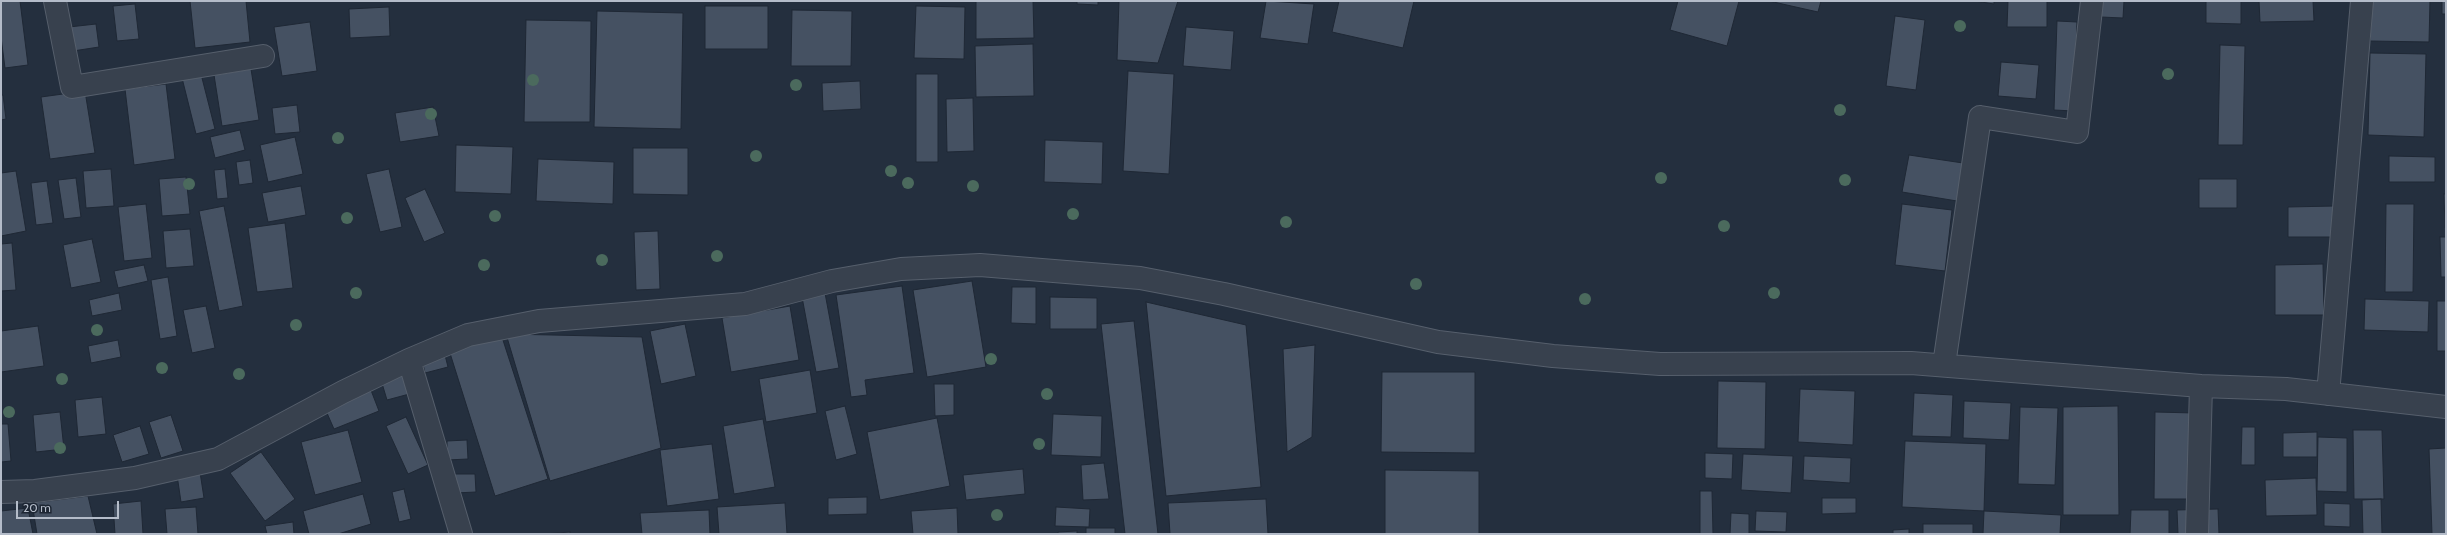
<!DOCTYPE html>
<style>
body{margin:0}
#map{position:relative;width:2447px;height:535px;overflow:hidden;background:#242f3e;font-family:Cabin,sans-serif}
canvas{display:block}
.frame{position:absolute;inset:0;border:2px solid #b4bcc9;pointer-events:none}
.scale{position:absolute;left:16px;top:501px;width:103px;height:18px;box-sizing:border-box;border:2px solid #b4bcc9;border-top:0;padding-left:5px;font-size:12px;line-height:14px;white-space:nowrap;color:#b4bcc9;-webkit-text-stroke:3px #1d2633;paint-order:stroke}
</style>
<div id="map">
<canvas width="2447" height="535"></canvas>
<div class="frame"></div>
<div class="scale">20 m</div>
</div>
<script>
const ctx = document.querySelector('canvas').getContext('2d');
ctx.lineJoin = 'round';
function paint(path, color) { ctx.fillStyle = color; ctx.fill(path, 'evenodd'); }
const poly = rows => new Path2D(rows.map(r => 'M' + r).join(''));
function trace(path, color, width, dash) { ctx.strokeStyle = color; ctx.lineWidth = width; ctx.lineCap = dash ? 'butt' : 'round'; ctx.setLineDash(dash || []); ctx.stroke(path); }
const building = poly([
 [1,1,20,1,28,65,5,68,1,37,1,1],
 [190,1,246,1,250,42,195,48,190,1],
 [976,1,1033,1,1034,38,976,39,976,1],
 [1077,1,1098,1,1098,5,1077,4,1077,1],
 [1119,1,1178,1,1158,63,1117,60,1119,1],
 [1266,1,1314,4,1308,44,1260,38,1266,1],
 [1339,1,1414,1,1403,48,1332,32,1339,1],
 [1678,1,1739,1,1727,46,1670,30,1678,1],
 [1769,1,1821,1,1818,12,1769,1],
 [1975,1,1994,1,1994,4,1975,1],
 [2008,1,2047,1,2047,27,2007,27,2008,1],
 [2102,1,2124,1,2123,18,2101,17,2102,1],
 [2206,1,2241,1,2241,24,2206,23,2206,1],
 [2259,1,2313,1,2314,21,2260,22,2259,1],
 [2372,1,2430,1,2429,42,2370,41,2372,1],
 [2442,1,2446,1,2446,14,2442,14,2442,1],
 [135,4,139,39,117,41,113,6,135,4],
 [705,6,768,6,768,49,705,49,705,6],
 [916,6,965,7,964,59,914,58,916,6],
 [389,7,390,36,350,38,349,9,389,7],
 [792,10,852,11,851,66,791,66,792,10],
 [597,11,683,13,681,129,594,127,597,11],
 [1895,16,1925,20,1916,90,1886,86,1895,16],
 [526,20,591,21,590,122,524,122,526,20],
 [2057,21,2077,22,2074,111,2054,110,2057,21],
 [310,22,317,71,282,76,274,27,310,22],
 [96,24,99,47,73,51,69,27,96,24],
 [1186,27,1234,31,1231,70,1183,66,1186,27],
 [1033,44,1034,96,976,97,975,46,1033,44],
 [2220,45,2245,46,2243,145,2218,145,2220,45],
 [2370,53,2426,54,2424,137,2368,135,2370,53],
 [2001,62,2039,65,2036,99,1998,96,2001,62],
 [251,69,259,120,222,126,214,75,251,69],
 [1128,71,1174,74,1169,174,1123,171,1128,71],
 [201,74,215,129,196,134,182,78,201,74],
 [916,74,938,74,938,162,916,162,916,74],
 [860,81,861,109,823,111,822,83,860,81],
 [166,84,175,159,134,165,125,89,166,84],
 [85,91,95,153,50,159,41,97,85,91],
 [1,95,3,95,6,119,1,120,1,95],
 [973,98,974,151,947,152,946,99,973,98],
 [297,105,300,132,275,134,272,108,297,105],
 [433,107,439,136,400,142,395,113,433,107],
 [240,130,245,150,215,158,210,137,240,130],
 [295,137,303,174,268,182,260,145,295,137],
 [1045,140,1103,142,1102,184,1044,182,1045,140],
 [456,145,513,147,511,194,455,192,456,145],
 [633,148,688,148,688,195,633,194,633,148],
 [1909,155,1963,163,1957,201,1902,192,1909,155],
 [2389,156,2435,157,2435,182,2389,182,2389,156],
 [538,159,614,162,613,204,536,201,538,159],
 [250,160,253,183,239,185,236,162,250,160],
 [111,169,114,206,86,208,83,171,111,169],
 [225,169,228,198,217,199,214,170,225,169],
 [389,169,402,227,380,232,366,174,389,169],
 [16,171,26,231,1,236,1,173,16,171],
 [186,177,190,214,162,216,159,179,186,177],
 [76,178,81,217,64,219,58,180,76,178],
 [2199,179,2237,179,2237,208,2199,208,2199,179],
 [47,181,53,223,36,225,31,183,47,181],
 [301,186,306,215,268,222,262,193,301,186],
 [425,189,445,233,424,242,405,198,425,189],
 [2444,194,2446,194,2446,228,2445,228,2444,194],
 [146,204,152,258,124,261,118,207,146,204],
 [1902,204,1952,210,1945,271,1895,265,1902,204],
 [2386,204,2414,204,2413,292,2385,292,2386,204],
 [224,206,243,306,219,311,199,211,224,206],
 [2335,206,2335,237,2288,237,2288,207,2335,206],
 [285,223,293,288,257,292,248,228,285,223],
 [190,229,194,266,166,268,163,231,190,229],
 [658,231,660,289,636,290,634,232,658,231],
 [2440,237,2446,237,2446,277,2441,277,2440,237],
 [92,239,101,282,71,288,63,245,92,239],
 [12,243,16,290,1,291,1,244,12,243],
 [2323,264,2324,315,2275,315,2275,265,2323,264],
 [144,265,148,281,118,288,114,271,144,265],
 [168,277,177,336,160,339,151,280,168,277],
 [972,281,986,367,927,377,913,290,972,281],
 [902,286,914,373,865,380,867,395,851,397,836,295,902,286],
 [1012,287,1036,287,1036,324,1011,323,1012,287],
 [119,293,122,310,92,316,89,300,119,293],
 [825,293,839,368,816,372,802,297,825,293],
 [1050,297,1097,298,1097,329,1050,329,1050,297],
 [2365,299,2429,301,2428,332,2364,330,2365,299],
 [2437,301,2446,301,2446,351,2437,351,2437,301],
 [1146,302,1246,325,1261,487,1166,496,1146,302],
 [206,306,215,348,192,353,183,310,206,306],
 [790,306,799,360,731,372,722,318,790,306],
 [1134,321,1158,534,1125,534,1101,324,1134,321],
 [685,324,696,376,661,384,650,331,685,324],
 [38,326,44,366,1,372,1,331,38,326],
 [501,334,548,479,495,496,449,350,501,334],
 [506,334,642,337,661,448,550,481,506,334],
 [118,340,121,357,91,363,88,346,118,340],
 [1315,345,1312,437,1287,452,1283,349,1315,345],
 [445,355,448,367,425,373,422,360,445,355],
 [810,370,817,413,766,422,759,379,810,370],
 [1382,372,1475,372,1475,453,1381,452,1382,372],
 [408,374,413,393,387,400,381,380,408,374],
 [1718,381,1766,382,1765,449,1717,448,1718,381],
 [934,384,954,384,954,415,935,416,934,384],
 [369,385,379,411,334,429,323,404,369,385],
 [1800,389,1855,391,1853,445,1798,442,1800,389],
 [1914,393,1953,395,1951,437,1912,436,1914,393],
 [102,397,106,434,78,437,75,400,102,397],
 [1964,401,2011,403,2009,440,1963,438,1964,401],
 [845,406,857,454,836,460,825,411,845,406],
 [2118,406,2119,515,2063,515,2063,407,2118,406],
 [2020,407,2058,408,2055,485,2018,484,2020,407],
 [60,412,64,449,36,452,33,415,60,412],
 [2155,412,2194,413,2192,499,2154,499,2155,412],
 [1053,414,1102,416,1101,457,1051,455,1053,414],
 [171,415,183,451,161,458,149,422,171,415],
 [406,417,428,465,408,474,386,426,406,417],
 [937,418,950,486,880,500,867,432,937,418],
 [763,419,775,487,734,494,723,426,763,419],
 [1,424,8,424,11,461,1,462,1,424],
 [140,426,149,454,122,462,113,435,140,426],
 [2242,427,2255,427,2255,465,2241,465,2242,427],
 [348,430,362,482,315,495,301,442,348,430],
 [2353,430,2382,430,2384,499,2354,499,2353,430],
 [2317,432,2317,457,2283,457,2283,433,2317,432],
 [2318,437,2347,438,2347,492,2317,491,2318,437],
 [467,440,468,459,447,460,447,441,467,440],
 [1905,441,1986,444,1984,511,1902,507,1905,441],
 [712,444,719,499,667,506,660,450,712,444],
 [2446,448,2446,534,2432,534,2429,449,2446,448],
 [261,452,295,499,265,521,230,473,261,452],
 [1705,453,1733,454,1732,479,1705,478,1705,453],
 [1743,454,1793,456,1791,493,1741,490,1743,454],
 [1804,456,1851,458,1850,483,1803,480,1804,456],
 [1104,463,1109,499,1083,500,1081,465,1104,463],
 [1023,469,1025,494,966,500,963,475,1023,469],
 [1385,470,1479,471,1479,534,1385,534,1385,470],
 [200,472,204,498,181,502,177,475,200,472],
 [454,474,475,474,476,492,455,493,454,474],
 [2316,478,2317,515,2266,516,2265,480,2316,478],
 [404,489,411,519,399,522,392,492,404,489],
 [1700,491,1712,491,1713,534,1700,534,1700,491],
 [363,494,371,524,338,534,309,534,303,511,363,494],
 [88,496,97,534,37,534,32,503,88,496],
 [867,497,867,514,828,515,828,498,867,497],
 [1822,498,1856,498,1856,513,1822,514,1822,498],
 [1266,499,1268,534,1170,534,1168,503,1266,499],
 [2381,499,2382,534,2363,534,2362,500,2381,499],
 [141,501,143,534,115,534,113,504,141,501],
 [785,503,787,534,719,534,717,507,785,503],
 [2324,503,2350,504,2350,527,2324,526,2324,503],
 [196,507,198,534,167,534,165,509,196,507],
 [1056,507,1090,509,1089,527,1055,526,1056,507],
 [28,508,33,534,1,534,1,511,28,508],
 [957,508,958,534,913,534,911,511,957,508],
 [2218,509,2219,534,2178,534,2177,510,2218,509],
 [709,510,710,534,642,534,640,513,709,510],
 [2131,510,2169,510,2169,534,2130,534,2131,510],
 [1756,511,1787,512,1786,532,1755,531,1756,511],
 [1984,511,2061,515,2060,534,1983,534,1984,511],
 [1731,513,1749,514,1749,534,1730,534,1731,513],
 [293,522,294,534,267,534,265,526,293,522],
 [1923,524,1973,524,1973,534,1923,534,1923,524],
 [1086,528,1115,528,1115,534,1086,534,1086,528],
 [1909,529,1909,534,1893,534,1893,530,1909,529],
 [1077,531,1077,534,1058,534,1058,532,1077,531],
 [570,532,570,534,545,534,570,532]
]);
const minor = poly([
 [55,1,72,87,263,56],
 [409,360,461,534],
 [1944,365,1980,117,2077,132,2092,1],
 [2328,394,2362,1],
 [1,492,35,491,135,478,218,459,343,392,409,360,468,335,539,321,745,304,832,281,901,269,980,265,1140,278,1224,294,1438,342,1553,356,1660,364,1911,363,2201,386,2286,389,2446,407],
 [2197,534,2201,386]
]);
const trees = [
 [1960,26],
 [2168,74],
 [533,80],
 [796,85],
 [1840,110],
 [431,114],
 [338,138],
 [756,156],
 [891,171],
 [1661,178],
 [1845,180],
 [908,183],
 [189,184],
 [973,186],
 [1073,214],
 [495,216],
 [347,218],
 [1286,222],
 [1724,226],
 [717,256],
 [602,260],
 [484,265],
 [1416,284],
 [356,293],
 [1774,293],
 [1585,299],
 [296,325],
 [97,330],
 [991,359],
 [162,368],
 [239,374],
 [62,379],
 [1047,394],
 [9,412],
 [1039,444],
 [60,448],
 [997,515]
];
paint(building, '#455162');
trace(building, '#1f2835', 1);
trace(minor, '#565f6c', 24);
trace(minor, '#38414e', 22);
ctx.fillStyle = '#4b6a5d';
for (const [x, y] of trees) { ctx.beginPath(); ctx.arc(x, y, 6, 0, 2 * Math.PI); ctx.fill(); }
</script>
